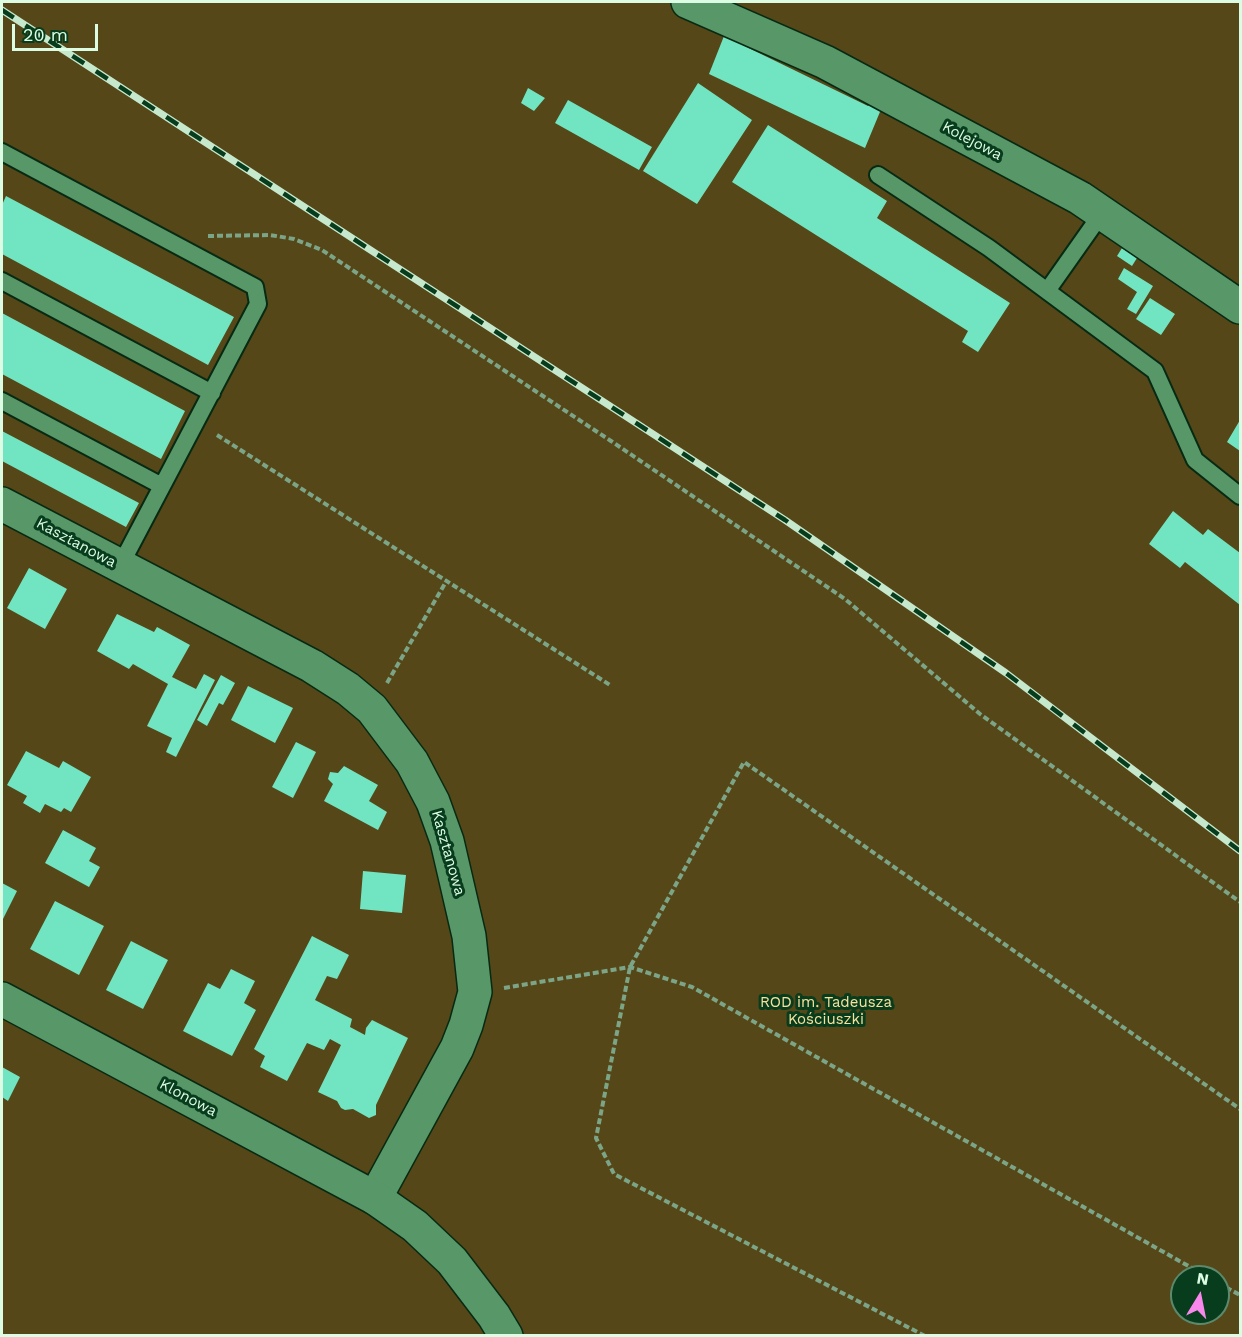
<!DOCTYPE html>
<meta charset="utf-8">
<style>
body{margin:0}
#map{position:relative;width:1242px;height:1337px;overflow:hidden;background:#154626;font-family:"Work Sans",sans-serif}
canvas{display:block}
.frame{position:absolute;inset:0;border:3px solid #dcfde3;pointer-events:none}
.north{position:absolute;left:1170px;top:1265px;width:60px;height:60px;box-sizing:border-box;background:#073c1c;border:2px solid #5c896c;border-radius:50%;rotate:10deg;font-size:16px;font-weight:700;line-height:24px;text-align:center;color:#dcfde3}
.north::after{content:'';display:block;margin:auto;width:21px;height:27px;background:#f888eb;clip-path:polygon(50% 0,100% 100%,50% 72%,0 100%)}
.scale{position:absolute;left:12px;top:24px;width:86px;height:27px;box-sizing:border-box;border:3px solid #dcfde3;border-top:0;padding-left:8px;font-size:18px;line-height:21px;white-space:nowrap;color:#dcfde3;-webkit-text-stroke:4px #073c1c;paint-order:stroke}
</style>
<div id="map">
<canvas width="1242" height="1337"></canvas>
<div class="frame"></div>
<div class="north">N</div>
<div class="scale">20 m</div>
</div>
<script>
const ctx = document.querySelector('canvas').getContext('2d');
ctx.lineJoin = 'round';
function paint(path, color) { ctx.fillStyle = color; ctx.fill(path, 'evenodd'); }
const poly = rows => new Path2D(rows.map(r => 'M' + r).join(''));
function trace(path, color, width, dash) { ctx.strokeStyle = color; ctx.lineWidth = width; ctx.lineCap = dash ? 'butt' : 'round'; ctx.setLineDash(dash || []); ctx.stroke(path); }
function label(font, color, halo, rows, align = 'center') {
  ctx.font = font + ' "Work Sans",sans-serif'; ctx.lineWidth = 6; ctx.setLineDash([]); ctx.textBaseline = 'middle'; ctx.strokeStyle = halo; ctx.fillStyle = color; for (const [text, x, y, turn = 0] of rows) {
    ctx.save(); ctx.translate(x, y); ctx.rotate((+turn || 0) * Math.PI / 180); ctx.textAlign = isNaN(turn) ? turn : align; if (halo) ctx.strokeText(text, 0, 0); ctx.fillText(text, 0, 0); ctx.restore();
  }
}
const green = poly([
 [2,2,1240,2,1240,1335,2,1336],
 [1182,1277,1218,1277,1218,1313,1182,1313]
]);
const building = poly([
 [724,36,868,106,872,102,882,107,865,148,709,74],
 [698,83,752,120,697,204,643,171],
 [528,88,545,98,534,111,521,103],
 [568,100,652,147,639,170,555,123],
 [768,125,887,201,877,218,1010,303,978,352,962,342,968,331,732,182],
 [6,196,234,317,208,365,2,254,2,205],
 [1122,248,1137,258,1132,266,1117,256],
 [1124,268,1153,286,1136,314,1127,309,1137,292,1118,279],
 [1150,298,1175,314,1161,335,1136,319],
 [2,313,185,411,161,459,2,374],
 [1240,420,1240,451,1227,442],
 [2,431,139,503,126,527,2,461],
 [1173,511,1203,535,1208,529,1240,553,1240,605,1185,562,1180,568,1149,544],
 [29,568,67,589,45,629,7,608],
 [117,614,154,632,157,627,190,645,172,677,196,689,204,674,215,680,176,757,166,752,172,738,147,726,168,684,133,664,129,669,97,651],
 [221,675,235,683,223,705,219,703,207,726,197,720],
 [248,686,293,708,275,743,231,720],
 [296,742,316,752,293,798,272,787],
 [26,751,59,768,63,761,91,777,71,812,64,808,61,812,45,804,40,813,23,803,27,796,7,785],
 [344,766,378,785,369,801,387,812,378,830,324,801,333,784,328,779,330,772,338,773],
 [63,830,96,848,89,861,100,867,89,887,45,863],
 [363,871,406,875,402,913,360,909],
 [2,883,17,891,2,921],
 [55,901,104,926,79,975,30,949],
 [312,936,349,955,337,979,327,976,315,1000,352,1019,350,1027,365,1035,366,1028,372,1020,408,1038,376,1105,376,1115,369,1118,353,1109,345,1110,341,1108,337,1101,318,1092,341,1045,330,1039,324,1050,307,1043,287,1081,260,1067,265,1056,254,1049],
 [131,941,168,960,143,1009,106,990],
 [231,969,255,981,244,1003,256,1010,232,1056,183,1031,208,983,220,989],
 [2,1067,20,1077,8,1101,2,1097]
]);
const path = poly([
 [208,236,270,235,294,239,322,250,611,441,845,599,980,714,1240,902],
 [217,435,610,685],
 [387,683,447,580],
 [504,988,630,967,692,987,1208,1277],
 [1218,1283,1240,1295],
 [925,1336,614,1174,596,1138,630,967,744,762,1240,1109]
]);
const service = poly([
 [2,152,255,287,258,304,120,566],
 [878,175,989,248,1155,371,1195,460,1240,496],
 [2,281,212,393],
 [1047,291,1102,213],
 [2,401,162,486]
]);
const minor = poly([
 [688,2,825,62,1080,198,1240,307],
 [2,504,312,666,348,689,372,709,412,762,433,802,447,841,469,936,475,992,466,1025,457,1048,375,1198]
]);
const tertiary = poly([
 [2,999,375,1198,415,1226,452,1261,494,1316,506,1336]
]);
const rail = poly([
 [2,10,785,520,1006,673,1240,851]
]);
const streetNames = [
 ["Kolejowa",972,141,28],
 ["Kasztanowa",76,543,28],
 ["Kasztanowa",448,853,74],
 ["Klonowa",188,1098,28]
];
const parkNames = [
 ["ROD im. Tadeusza",826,1003],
 ["Kościuszki",826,1020]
];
paint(green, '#554718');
paint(building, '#71e4c2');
trace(service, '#072a13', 20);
trace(minor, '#072a13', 36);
trace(tertiary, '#072a13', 36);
trace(path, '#7ca588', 4, [6, 3]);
trace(service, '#579768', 16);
trace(minor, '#579768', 33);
trace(tertiary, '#579768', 33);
trace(rail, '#c6e9ce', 7);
trace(rail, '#073c1c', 4.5, [14]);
label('15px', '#dcfde3', '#073c1c', streetNames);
label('15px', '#f8e19e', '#073c1c', parkNames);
</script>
